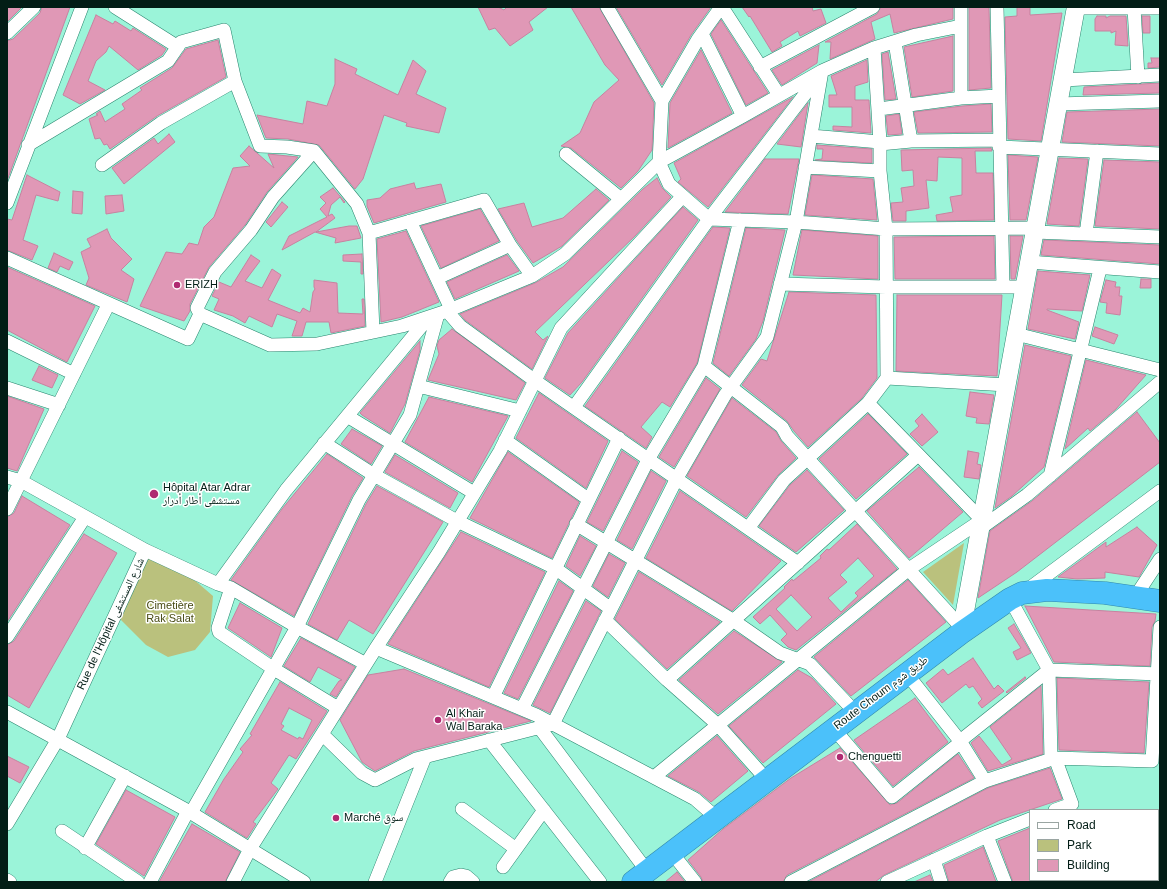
<!DOCTYPE html>
<meta charset="utf-8">
<style>
body{margin:0}
#map{position:relative;width:1167px;height:889px;overflow:hidden;background:#9bf4d9;font-family:Arial,sans-serif}
canvas{display:block}
.frame{position:absolute;inset:0;border:8px solid #021d16;pointer-events:none}
.legend{position:absolute;left:1029px;top:809px;width:130px;height:72px;box-sizing:border-box;background:#fff;border:1px solid #9aa5a2;margin:0;padding:5px 7px;list-style:none;font-size:12px;color:#021d16}
.legend li{display:flex;align-items:center;gap:8px;height:20px}
.legend b{width:20px;border:1px solid #9aa5a2}
</style>
<div id="map">
<canvas width="1167" height="889"></canvas>
<div class="frame"></div>
<ul class="legend">
<li><b style="height:5px;background:#fff"></b>Road</li>
<li><b style="height:11px;background:#bac17d"></b>Park</li>
<li><b style="height:11px;background:#e098b6"></b>Building</li>
</ul>
</div>
<script>
const ctx = document.querySelector('canvas').getContext('2d');
ctx.lineJoin = 'round';
function paint(path, color) { ctx.fillStyle = color; ctx.fill(path, 'evenodd'); }
const poly = rows => new Path2D(rows.map(r => 'M' + r).join(''));
function trace(path, color, width, dash) { ctx.strokeStyle = color; ctx.lineWidth = width; ctx.lineCap = dash ? 'butt' : 'round'; ctx.setLineDash(dash || []); ctx.stroke(path); }
function label(font, color, halo, rows, align = 'center') {
  ctx.font = font + ' Arial,"Noto Naskh Arabic",sans-serif'; ctx.lineWidth = 3; ctx.setLineDash([]); ctx.textBaseline = 'middle'; ctx.strokeStyle = halo; ctx.fillStyle = color; for (const [text, x, y, turn = 0] of rows) {
    ctx.save(); ctx.translate(x, y); ctx.rotate((+turn || 0) * Math.PI / 180); ctx.textAlign = isNaN(turn) ? turn : align; if (halo) ctx.strokeText(text, 0, 0); ctx.fillText(text, 0, 0); ctx.restore();
  }
}
const green = poly([
 [964,543,953,605,923,572],
 [148,558,177,565,213,596,210,632,195,650,168,657,146,645,118,617]
]);
const building = poly([
 [7,7,22,7,7,22,7,7],
 [42,7,70,7,7,181,7,41,13,39,40,13,42,7],
 [478,7,498,7,504,10,507,7,548,7,529,22,533,30,510,46,495,28,489,30,478,7],
 [571,7,599,7,654,103,652,150,638,171,621,188,571,148,561,146,580,133,594,102,619,80,605,65,571,7],
 [616,7,711,7,691,35,662,85,616,7],
 [742,7,812,7,813,11,821,9,826,23,800,36,798,31,780,42,782,46,772,52,750,16,749,17,742,7],
 [881,7,953,7,953,19,894,33,890,14,871,22,875,39,830,59,831,42,825,42,877,14,881,7],
 [969,7,989,7,991,88,969,90,969,7],
 [1017,7,1030,7,1030,15,1062,13,1041,141,1008,139,1005,17,1017,16,1017,7],
 [96,15,113,24,115,21,131,31,133,28,166,49,162,55,138,70,109,46,106,52,96,61,88,81,105,90,80,104,63,95,96,15],
 [1097,16,1106,16,1106,18,1110,16,1126,16,1128,46,1115,45,1116,31,1111,33,1111,31,1095,31,1095,19,1097,16],
 [1142,16,1150,16,1150,33,1143,33,1142,16],
 [721,20,768,93,746,105,711,34,721,20],
 [953,36,953,91,912,97,904,47,953,36],
 [218,40,226,77,157,116,110,149,107,144,104,145,100,138,95,139,89,119,98,115,96,114,100,111,105,122,125,109,122,104,142,90,140,88,172,68,186,49,218,40],
 [819,45,817,63,782,85,772,70,819,45],
 [701,50,732,113,668,148,670,103,701,50],
 [888,52,896,99,885,100,882,54,888,52],
 [1151,58,1160,58,1160,67,1148,68,1148,63,1152,63,1151,58],
 [335,59,357,69,355,74,398,95,413,60,426,71,416,94,446,108,439,133,406,126,407,123,384,115,363,179,355,189,319,145,288,139,266,138,257,115,303,124,307,101,327,106,335,84,335,59],
 [867,60,868,82,855,86,855,100,869,100,871,133,833,130,833,126,852,127,852,107,829,107,829,95,837,95,831,76,867,60],
 [1160,83,1160,93,1083,95,1084,87,1160,83],
 [793,97,708,207,678,182,681,179,674,163,793,97],
 [808,103,801,147,777,144,808,103],
 [991,104,992,132,918,133,914,112,962,106,991,104],
 [1160,109,1160,146,1062,142,1067,112,1160,109],
 [899,114,902,134,888,135,886,116,899,114],
 [169,134,175,142,124,184,112,168,154,138,158,144,169,134],
 [817,145,872,149,872,163,815,160,822,159,823,149,817,149,817,145],
 [249,146,274,168,268,154,298,157,267,192,245,225,209,267,190,304,190,311,184,321,140,306,166,252,182,254,189,243,198,245,204,227,214,217,233,168,250,166,240,156,249,146],
 [991,148,992,151,975,151,976,173,993,173,994,220,937,221,936,215,953,212,950,197,962,195,962,158,938,157,937,181,926,180,929,208,906,211,906,221,893,221,891,203,903,202,901,188,914,186,913,170,902,171,901,150,991,148],
 [1008,155,1038,157,1026,220,1010,220,1008,155],
 [1059,158,1088,159,1079,226,1047,224,1059,158],
 [765,159,799,159,788,214,725,212,765,159],
 [1104,160,1160,162,1160,229,1095,226,1104,160],
 [27,175,60,192,58,201,36,195,23,240,38,246,32,260,7,250,7,219,12,220,27,175],
 [812,175,873,179,877,220,805,215,812,175],
 [657,178,662,188,671,197,635,236,535,332,543,340,548,336,532,369,465,320,460,314,535,283,563,267,643,189,657,178],
 [414,183,416,189,441,184,446,202,374,223,367,206,367,200,380,198,390,189,414,183],
 [333,188,345,202,344,203,340,197,331,205,328,216,332,214,335,218,316,232,349,226,357,226,361,238,335,243,336,238,315,232,282,250,289,236,327,217,320,209,326,203,320,197,333,188],
 [596,189,609,200,562,246,533,263,517,241,498,209,524,203,532,227,563,218,596,189],
 [73,191,83,192,82,214,72,213,73,191],
 [122,195,124,211,106,214,105,196,122,195],
 [282,202,288,207,271,227,266,222,282,202],
 [683,207,698,220,582,382,570,395,545,378,568,333,683,207],
 [480,209,499,241,441,268,421,226,480,209],
 [713,227,730,228,697,363,670,407,662,402,641,427,652,437,646,448,585,406,713,227],
 [746,228,785,230,763,321,756,339,729,376,713,363,746,228],
 [107,229,111,238,132,259,121,270,134,279,127,302,86,285,89,278,81,252,91,247,87,239,107,229],
 [802,230,878,236,878,279,793,275,802,230],
 [406,231,439,302,402,317,381,322,377,239,406,231],
 [994,236,995,279,895,279,894,237,994,236],
 [1010,236,1023,236,1015,279,1011,279,1010,236],
 [1044,240,1160,245,1160,264,1041,255,1044,240],
 [54,253,73,262,69,270,60,266,57,272,48,268,54,253],
 [362,254,363,274,361,274,361,262,343,261,343,255,362,254],
 [251,255,260,261,245,281,262,288,272,269,281,275,268,300,300,313,303,308,310,312,313,292,315,289,314,287,314,280,337,283,338,313,363,314,362,299,364,299,365,326,331,333,329,322,306,322,302,336,292,336,297,321,277,314,272,327,249,316,245,323,233,316,214,310,219,299,212,296,219,282,231,287,251,255],
 [507,255,519,271,455,299,447,282,507,255],
 [7,267,95,306,67,362,7,330,7,267],
 [1038,271,1090,275,1082,311,1047,309,1047,310,1079,322,1075,339,1028,329,1038,271],
 [1141,279,1151,279,1151,288,1140,288,1141,279],
 [1106,280,1116,282,1115,287,1120,287,1119,296,1122,296,1120,315,1106,313,1107,303,1100,302,1106,280],
 [789,292,876,295,877,378,862,398,808,447,794,431,787,421,742,385,761,359,767,361,789,292],
 [897,295,1002,295,997,376,896,371,897,295],
 [1095,327,1118,335,1114,344,1092,336,1095,327],
 [452,329,525,383,516,400,428,380,439,354,437,346,439,340,452,329],
 [420,341,420,350,405,404,390,433,362,415,360,413,420,341],
 [1025,345,1071,356,1044,467,1012,496,995,508,1025,345],
 [1086,360,1146,375,1116,409,1090,431,1088,428,1065,449,1086,360],
 [39,366,58,375,52,388,32,380,39,366],
 [706,378,720,389,674,467,659,457,706,378],
 [970,392,994,395,989,424,976,423,977,418,966,416,970,392],
 [539,393,608,441,586,488,516,438,539,393],
 [7,396,44,409,17,471,7,468,7,396],
 [429,397,508,416,472,482,405,442,429,397],
 [732,398,776,432,781,441,796,458,778,475,746,517,687,476,732,398],
 [1137,412,1160,443,1160,462,1017,572,978,598,990,531,1032,501,1137,412],
 [868,414,907,454,856,499,819,459,868,414],
 [922,414,938,432,922,446,910,434,919,426,915,421,922,414],
 [352,429,382,446,371,464,341,444,352,429],
 [622,451,638,462,603,531,587,522,622,451],
 [968,451,979,453,977,464,981,465,979,479,964,477,968,451],
 [508,452,579,502,552,558,470,518,508,452],
 [327,454,363,478,352,496,294,616,231,580,282,509,327,454],
 [395,455,458,493,450,508,385,472,395,455],
 [919,467,963,512,909,558,867,511,919,467],
 [807,470,844,510,796,552,759,526,790,485,807,470],
 [651,471,666,481,632,549,617,540,651,471],
 [377,486,443,522,373,634,349,620,337,640,308,624,366,504,377,486],
 [680,491,781,561,732,611,646,558,680,491],
 [22,496,70,525,7,622,7,517,14,513,22,496],
 [857,524,897,569,796,650,788,647,781,640,787,634,770,615,760,624,753,617,785,588,784,587,792,579,793,581,821,558,820,556,827,549,829,550,857,524],
 [858,558,874,576,855,593,858,596,841,612,828,598,847,582,840,575,858,558],
 [791,595,812,617,797,631,776,609,791,595],
 [1137,527,1157,545,1139,577,1105,572,1105,578,1077,579,1058,577,1106,542,1106,547,1137,527],
 [461,532,545,572,489,687,388,644,461,532],
 [84,534,117,553,29,708,7,695,7,645,14,641,84,534],
 [580,536,596,546,580,576,566,566,580,536],
 [609,554,625,563,608,597,593,586,609,554],
 [639,572,720,622,667,669,615,619,639,572],
 [908,580,946,622,851,696,814,657,908,580],
 [559,581,573,591,518,699,504,693,559,581],
 [586,601,601,611,550,713,533,705,586,601],
 [240,603,282,628,271,657,228,628,240,603],
 [1025,606,1156,614,1155,621,1152,627,1150,666,1054,662,1025,606],
 [1014,624,1031,653,1017,660,1013,652,1021,648,1008,628,1014,624],
 [734,631,782,662,718,714,679,680,734,631],
 [301,638,355,667,336,697,330,694,339,681,342,680,318,667,310,682,284,666,301,638],
 [973,658,994,689,998,685,1004,691,982,708,978,703,982,699,973,686,969,688,966,684,942,703,926,683,943,669,948,675,973,658],
 [404,669,531,721,414,751,375,771,362,762,340,720,368,675,404,669],
 [798,670,812,678,836,704,763,763,729,726,798,670],
 [1025,677,1026,678,1007,693,1006,692,1025,677],
 [1057,678,1149,682,1144,753,1059,750,1057,678],
 [280,682,327,711,296,759,289,755,271,783,278,789,253,822,256,824,247,838,205,812,224,779,243,752,240,749,252,735,250,734,280,682],
 [289,708,312,720,303,739,299,737,298,739,281,730,284,726,281,724,289,708],
 [1041,686,1043,754,988,771,971,743,979,736,1002,765,1012,759,990,727,1041,686],
 [915,698,948,742,893,786,854,740,915,698],
 [717,736,748,771,711,802,699,792,668,776,717,736],
 [840,748,890,805,897,803,958,754,974,778,787,875,783,882,703,882,701,877,688,860,723,829,791,778,840,748],
 [7,756,29,767,20,783,7,776,7,756],
 [1050,768,1062,799,1000,820,884,875,875,882,808,882,988,788,1050,768],
 [126,790,175,817,144,876,96,844,126,790],
 [192,824,240,852,225,882,159,882,192,824],
 [1030,828,1030,882,1013,882,998,841,1030,828],
 [983,847,996,882,949,882,944,865,983,847],
 [677,872,685,882,665,882,677,872],
 [930,875,933,882,914,882,930,875]
]);
const street = poly([
 [115,7,178,47],
 [607,7,662,101,659,162,669,184,709,219,796,222,886,229,1036,228],
 [722,7,779,95],
 [961,7,961,98],
 [997,7,1003,287,1025,287],
 [1076,8,1160,8],
 [1134,8,1138,77],
 [7,33,34,7],
 [702,34,743,116],
 [895,42,911,141],
 [760,67,873,7],
 [1063,80,1160,75],
 [662,101,698,39,721,7],
 [1058,104,1160,101],
 [879,109,961,98,999,96],
 [811,136,880,142],
 [880,144,911,141,1000,140],
 [28,145,168,61,181,42,224,30,235,81,260,146,287,147,314,151,357,204,369,233,373,332],
 [999,147,1160,154],
 [566,154,621,199],
 [102,165,161,123,235,81],
 [805,167,880,171],
 [7,203,82,7],
 [410,221,451,309],
 [1035,232,1160,237],
 [369,233,484,200,510,245,532,276],
 [1086,234,1097,151],
 [7,258,188,339,200,314,270,345,317,344,402,326,444,312],
 [1029,262,1160,272],
 [437,278,510,245],
 [780,284,886,287,1003,287],
 [200,314,197,308,215,272,251,230,273,197,314,151],
 [1016,334,1160,370],
 [7,341,74,374],
 [704,366,782,427,787,436,962,628],
 [887,378,1007,385],
 [418,386,520,411],
 [7,388,59,405],
 [574,407,709,219,819,76],
 [347,416,474,493],
 [505,440,588,499],
 [324,443,374,475,457,521,555,568,611,609],
 [1050,476,1100,269],
 [7,477,21,481,145,550,218,584,231,588,297,627,366,664],
 [7,509,108,305],
 [576,524,734,621,780,653,810,664,856,713],
 [749,527,784,480,868,403,887,378,886,229,880,171,880,142,874,48],
 [981,528,1027,495,1160,382],
 [798,563,534,380,460,326,447,311,532,276,565,254,659,162,743,116,822,71,874,48,916,35,961,26],
 [218,584,286,490,429,317],
 [231,588,218,628,219,632,274,669,338,708],
 [1027,590,1160,491],
 [1135,597,1160,559],
 [1010,599,1049,670,1051,759],
 [605,620,667,680,718,725,767,780],
 [7,637,85,517],
 [376,648,536,715,695,799,718,819],
 [907,674,960,741],
 [667,680,918,455],
 [493,697,619,438],
 [522,709,649,458,704,366,740,220],
 [7,712,188,811,304,882],
 [539,727,647,871],
 [834,729,892,797,961,742],
 [322,734,362,773,375,780,416,759,553,724,677,478,725,395,767,337,796,222,822,71],
 [489,740,600,882],
 [1055,758,1152,761,1160,627],
 [654,777,909,569,982,520,868,403],
 [985,781,960,741,1049,670,1160,674],
 [462,809,516,849],
 [191,813,297,627,359,500,410,415,438,314],
 [7,824,58,739,145,550],
 [62,831,138,882],
 [1158,839,1160,839],
 [85,848,125,776],
 [672,853,695,882],
 [934,860,941,882],
 [503,867,544,810],
 [7,880,10,882],
 [150,882,188,811],
 [233,882,250,849,376,648,439,552,500,451,561,328,682,197],
 [375,882,425,757],
 [450,882,453,877,461,875,466,876,473,882],
 [791,882,985,781,1055,758,1072,804,1055,810],
 [887,882,987,836],
 [1005,882,987,836,1030,819],
 [1047,882,1052,880],
 [1092,882,1092,880],
 [1149,882,1149,880]
]);
const secondary = poly([
 [961,633,1076,7]
]);
const highway = poly([
 [633,882,961,633,1010,599,1022,593,1047,590,1105,593,1160,601]
]);
const markers = [
 [177,285,4,"#af2a71"],
 [154,494,5,"#af2a71"],
 [438,720,4,"#af2a71"],
 [840,757,4,"#af2a71"],
 [336,818,4,"#af2a71"]
];
const poiNames = [
 ["ERIZH",185,285],
 ["Hôpital Atar Adrar",163,488],
 ["مستشفى أطار أدرار",163,501],
 ["Al Khair",446,714],
 ["Wal Baraka",446,727],
 ["Chenguetti",848,757],
 ["Marché سوق",344,818]
];
const parkNames = [
 ["Cimetière",170,606],
 ["Rak Salat",170,619]
];
const streetNames = [
 ["Rue de l'Hôpital شارع المستشفى",111,624,-65],
 ["Route Choum طريق شوم",881,693,-37]
];
paint(green, '#bac17d');
paint(building, '#e098b6');
trace(building, '#c7819f', 1);
trace(street, '#28856e', 14);
trace(secondary, '#28856e', 19);
trace(highway, '#3188aa', 23);
trace(street, '#fff', 13);
trace(secondary, '#fff', 18);
trace(highway, '#4bc1fa', 22);
for (const [x, y, r, color] of markers) { const dot = new Path2D(); dot.arc(x, y, r, 0, 2 * Math.PI); ctx.fillStyle = color; ctx.fill(dot); trace(dot, '#fff', 1.5); }
label('11px', '#021d16', '#fff', poiNames, 'left');
label('11px', '#484b14', '#fff', parkNames);
label('11px', '#021d16', '#fff', streetNames);
</script>
